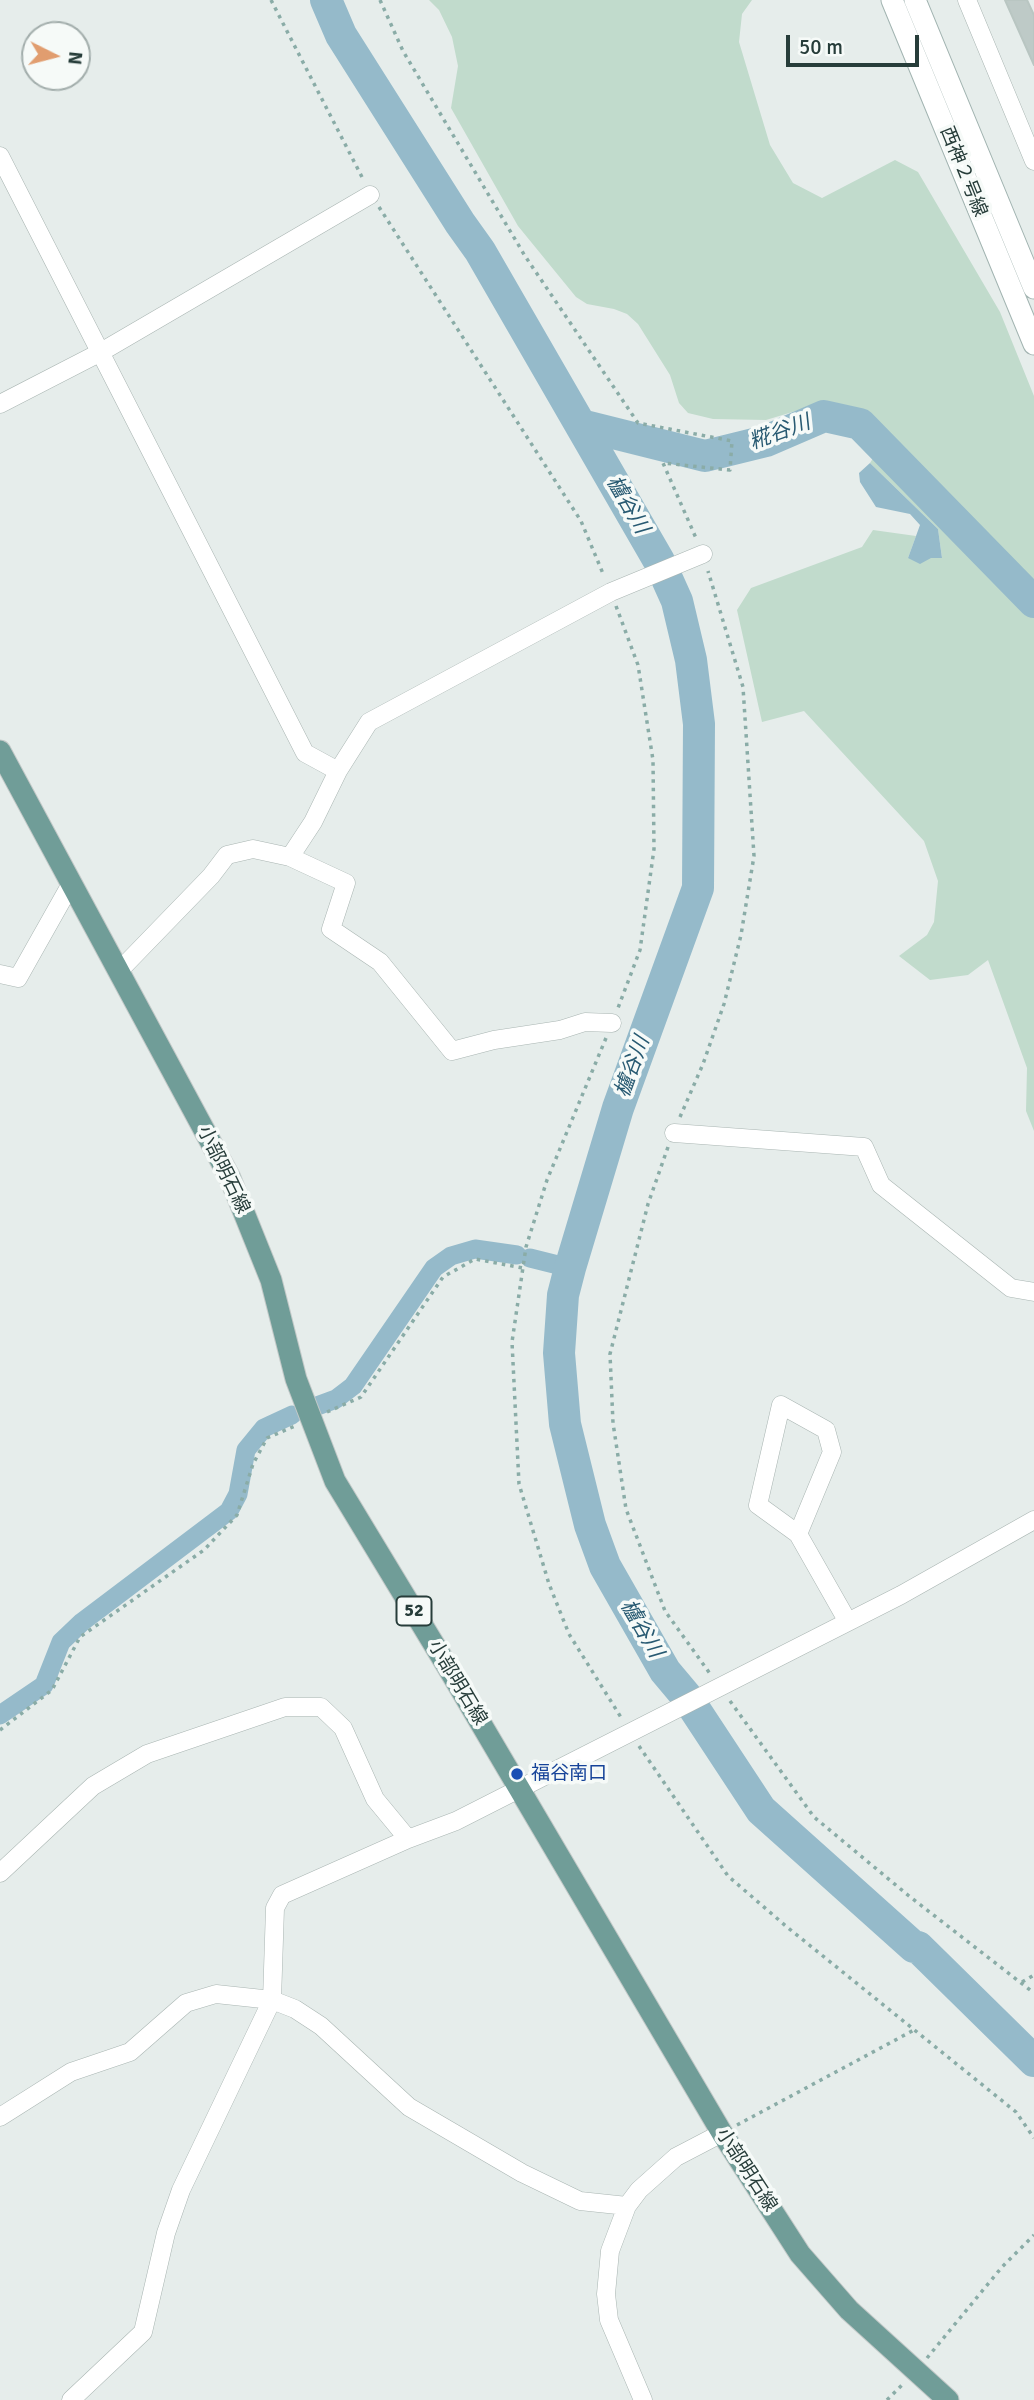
<!DOCTYPE html>
<meta charset="utf-8">
<style>
body{margin:0}
#map{position:relative;width:1034px;height:2400px;overflow:hidden;background:#e6edeb;font-family:Signika,sans-serif}
canvas{display:block}
.north{position:absolute;left:21px;top:21px;width:70px;height:70px;box-sizing:border-box;background:#f6faf8;border:2px solid #a3aeac;border-radius:50%;rotate:96deg;font-size:19px;font-weight:700;line-height:28px;text-align:center;color:#273d3a}
.north::after{content:'';display:block;margin:auto;width:24px;height:32px;background:#e19d6f;clip-path:polygon(50% 0,100% 100%,50% 72%,0 100%)}
.scale{position:absolute;left:786px;top:35px;width:133px;height:32px;box-sizing:border-box;border:4px solid #273d3a;border-top:0;padding-left:9px;font-size:21px;line-height:24px;white-space:nowrap;color:#273d3a;-webkit-text-stroke:5px #f6faf8;paint-order:stroke}
</style>
<div id="map">
<canvas width="1034" height="2400"></canvas>
<div class="north">N</div>
<div class="scale">50 m</div>
</div>
<script>
const ctx = document.querySelector('canvas').getContext('2d');
ctx.lineJoin = 'round';
function paint(path, color) { ctx.fillStyle = color; ctx.fill(path, 'evenodd'); }
const poly = rows => new Path2D(rows.map(r => 'M' + r).join(''));
function trace(path, color, width, dash) { ctx.strokeStyle = color; ctx.lineWidth = width; ctx.lineCap = dash ? 'butt' : 'round'; ctx.setLineDash(dash || []); ctx.stroke(path); }
function label(font, color, halo, rows, align = 'center') {
  ctx.font = font + ' Signika,"Noto Sans JP",sans-serif'; ctx.lineWidth = 7; ctx.setLineDash([]); ctx.textBaseline = 'middle'; ctx.strokeStyle = halo; ctx.fillStyle = color; for (const [text, x, y, turn = 0] of rows) {
    ctx.save(); ctx.translate(x, y); ctx.rotate((+turn || 0) * Math.PI / 180); ctx.textAlign = isNaN(turn) ? turn : align; if (halo) ctx.strokeText(text, 0, 0); ctx.fillText(text, 0, 0); ctx.restore();
  }
}
const green = poly([
 [429,0,752,0,742,14,739,42,770,145,793,183,822,198,895,160,918,172,1000,312,1034,396,1034,1131,1026,1111,1027,1068,988,960,968,975,930,980,899,956,927,935,934,922,938,881,924,841,804,711,762,722,737,610,751,588,862,547,873,530,916,536,908,558,942,558,938,529,870,463,884,441,870,419,844,407,832,404,819,404,766,420,713,419,688,413,679,403,670,375,638,324,627,314,614,309,587,304,576,297,518,226,451,108,458,66,452,37,439,10]
]);
const water = poly([
 [870,463,938,529,942,558,931,558,920,564,908,558,920,525,910,514,876,507,860,482,859,473]
]);
const canal = poly([
 [530,1258,570,1268],
 [317,1406,336,1399,353,1386,434,1268,451,1256,475,1249,517,1255],
 [0,1715,44,1685,61,1642,82,1622,229,1511,238,1494,246,1450,264,1428,292,1415]
]);
const river = poly([
 [326,0,341,35,460,223,480,251,659,561,677,601,691,660,699,724,698,888,618,1108,570,1268,563,1295,559,1353,565,1424,590,1525,605,1566,665,1671,686,1696,761,1810,914,1947,918,1947,1034,2061],
 [581,425,705,456,766,441,824,416,860,424,1034,602]
]);
const building = poly([
 [1005,0,1027,0,1034,15,1034,65,1005,0]
]);
const path = poly([
 [271,0,363,179],
 [380,0,403,51,525,256,638,423,732,441,730,470,663,463,696,538],
 [379,207,581,521,604,576],
 [616,606,638,665,653,760,654,849,640,950,618,1008],
 [606,1038,547,1180,526,1247,512,1342,519,1484,549,1584,569,1634,622,1719],
 [680,1117,703,1064,724,1004,741,935,754,856,743,687,708,571],
 [668,1147,648,1204,610,1354,613,1423,626,1509,665,1611,711,1675],
 [327,1412,361,1397,443,1277,475,1259,523,1268],
 [730,1701,814,1817,909,1896,1034,1993],
 [0,1730,52,1690,80,1637,204,1550,237,1515,253,1464,267,1438,295,1426],
 [639,1746,728,1876,787,1927,1016,2112,1034,2138],
 [1022,1982,1034,1975],
 [737,2125,914,2030],
 [927,2358,1002,2267,1034,2235],
 [887,2400,903,2384]
]);
const street = poly([
 [967,0,1034,161],
 [0,156,305,753,338,771],
 [0,404,101,352,370,195],
 [290,857,346,883,331,929,380,962,452,1051,494,1040,560,1030,585,1022,612,1023],
 [118,972,211,876,227,855,253,849,290,857,313,822,338,771,369,722,611,592,703,554],
 [0,974,18,978,71,884],
 [674,1133,864,1147,881,1185,1011,1288,1034,1292],
 [798,1534,832,1452,826,1430,781,1405,758,1505,798,1534,848,1622],
 [0,1873,93,1786,147,1754,285,1707,321,1707,343,1728,375,1799,408,1839,456,1821,901,1595,1034,1520],
 [0,2117,71,2072,130,2052,186,2003,216,1994,272,2000,295,2009,321,2026,409,2107,522,2173,580,2201,627,2206],
 [71,2400,143,2332,166,2233,181,2190,272,2000,275,1908,282,1895,408,1839],
 [643,2400,609,2320,606,2294,610,2251,627,2206,639,2190,676,2157,722,2133]
]);
const secondary = poly([
 [892,0,1034,344],
 [915,0,1034,288]
]);
const primary = poly([
 [0,751,230,1178,271,1280,296,1379,335,1481,447,1666,722,2133,800,2254,849,2310,948,2400]
]);
const markers = [
 [517,1774,7,"#1a4fb4"]
];
const shields = [
 [414,1611,35]
];
const shieldNames = [
 ["52",414,1611]
];
const streetNames = [
 ["西神２号線",963,172,68],
 ["小部明石線",223,1170,64],
 ["小部明石線",457,1683,59],
 ["小部明石線",746,2170,57]
];
const transitNames = [
 ["福谷南口",531,1774]
];
const waterNames = [
 ["糀谷川",780,433,-20],
 ["櫨谷川",627,505,60],
 ["櫨谷川",633,1067,-70],
 ["櫨谷川",641,1629,60]
];
paint(green, '#c1dbcc');
paint(water, '#95baca');
trace(canal, '#95baca', 19);
trace(river, '#95baca', 32);
paint(building, '#becac7');
trace(building, '#b9c6c2', 2);
trace(street, '#a9b5b2', 19);
trace(secondary, '#a2b4b1', 23);
trace(primary, '#c3c9c8', 23);
trace(path, '#8aaca7', 3.5, [3.5, 5]);
trace(street, '#fff', 18);
trace(secondary, '#fff', 21);
trace(primary, '#709d98', 21);
for (const [x, y, r, color] of markers) { const dot = new Path2D(); dot.arc(x, y, r, 0, 2 * Math.PI); ctx.fillStyle = color; ctx.fill(dot); trace(dot, '#f6faf8', 2.5); }
for (const [x, y, w] of shields) { const box = new Path2D(); box.roundRect(x - w / 2, y - 14.5, w, 29, 5); ctx.fillStyle = '#f6faf8'; ctx.fill(box); trace(box, '#273d3a', 2); }
label('bold 18px', '#273d3a', null, shieldNames);
label('19px', '#273d3a', '#f6faf8', streetNames);
label('19px', '#164399', '#f6faf8', transitNames, 'left');
label('italic 21px', '#285a72', '#f6faf8', waterNames);
</script>
